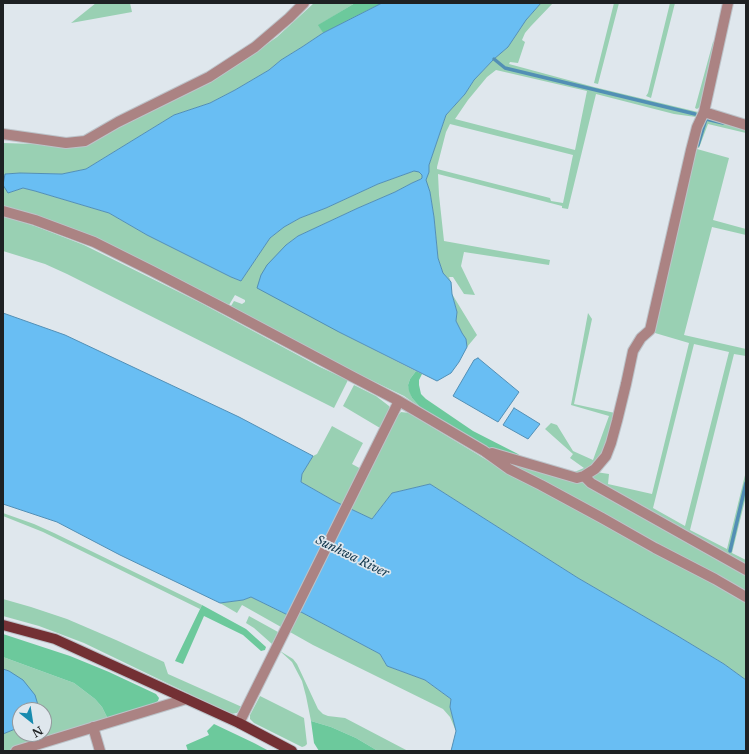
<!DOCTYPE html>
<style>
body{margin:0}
#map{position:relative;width:749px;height:754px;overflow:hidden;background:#dfe7ed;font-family:"Libre Baskerville",serif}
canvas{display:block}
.frame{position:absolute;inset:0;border:4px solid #1e2123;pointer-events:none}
.north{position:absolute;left:12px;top:702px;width:40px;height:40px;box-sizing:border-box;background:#dfe7ed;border:1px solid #92989c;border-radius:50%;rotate:150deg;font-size:11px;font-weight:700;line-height:16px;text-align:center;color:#1e2123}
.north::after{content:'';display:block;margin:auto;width:14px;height:18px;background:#188baf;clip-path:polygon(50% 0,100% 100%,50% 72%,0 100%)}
</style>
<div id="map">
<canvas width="749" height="754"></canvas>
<div class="frame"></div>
<div class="north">N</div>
</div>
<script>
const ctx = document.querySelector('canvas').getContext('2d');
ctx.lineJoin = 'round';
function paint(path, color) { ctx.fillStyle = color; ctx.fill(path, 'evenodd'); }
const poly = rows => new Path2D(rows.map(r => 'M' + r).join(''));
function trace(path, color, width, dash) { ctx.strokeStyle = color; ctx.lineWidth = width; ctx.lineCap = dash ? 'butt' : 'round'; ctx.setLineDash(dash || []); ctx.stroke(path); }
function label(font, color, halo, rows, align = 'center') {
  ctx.font = font + ' "Libre Baskerville",serif'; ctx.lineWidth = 3.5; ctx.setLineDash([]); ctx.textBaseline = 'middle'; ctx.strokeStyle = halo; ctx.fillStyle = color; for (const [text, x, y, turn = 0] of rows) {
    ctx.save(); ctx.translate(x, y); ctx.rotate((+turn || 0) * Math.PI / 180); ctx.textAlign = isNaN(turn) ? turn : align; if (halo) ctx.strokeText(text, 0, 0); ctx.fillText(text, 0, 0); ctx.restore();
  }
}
const green = poly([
 [96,3,130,3,132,12,71,23],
 [314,3,355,3,319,25,323,33,302,47,281,60,269,70,235,90,210,103,174,115,86,169,62,174,20,173,5,174,8,193,23,188,35,191,109,213,147,235,231,277,241,281,270,238,284,227,300,218,326,208,378,184,414,171,419,171,422,175,422,178,421,179,412,183,395,192,358,208,298,236,286,245,339,332,416,371,410,379,408,385,412,398,421,408,404,396,352,371,270,328,231,306,234,301,242,304,245,302,245,300,235,295,229,305,104,242,3,206,3,143,68,145,137,117,242,60,267,44,277,37],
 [541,3,553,3,531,26,525,33,522,40,525,42,518,63,510,62,509,64,594,87,698,112,696,117,674,114,596,94,568,209,562,208,562,206,438,174,439,195,444,241,550,260,549,265,464,252,461,266,475,295,464,294,453,277,449,277,451,282,443,273,438,258,434,217,430,192,425,180,429,172,429,165,446,115,465,94,474,80,494,59,508,47,526,20],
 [496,70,587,91,575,150,455,119,468,100,487,77],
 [450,124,573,155,563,203,551,201,550,198,437,169,437,167,446,132],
 [614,3,619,3,598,84,594,83],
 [670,3,675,3,651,98,646,96,648,93],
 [715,41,701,106,697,109,695,108,713,42],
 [705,116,746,128,706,118,697,146,699,145,706,119,746,129,746,133,708,124,699,148,695,147],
 [697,149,729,158,713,220,746,229,746,235,712,227,684,335,746,349,746,356,734,354,690,530,727,549,746,471,746,479,729,550,729,552,730,551,746,485,746,496,732,553,746,560,746,568,599,486,591,477,596,472,609,474,608,484,652,494,689,343,655,333,655,330,694,151,696,151],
 [694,344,729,352,685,526,653,508],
 [3,216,35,226,84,245,201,303,320,367,348,380,334,408,67,274,45,264,3,251],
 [452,294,477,335,467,347,466,339,462,333,456,321,457,312],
 [588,313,592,319,574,404,615,413,608,440,598,461,583,474,572,473,584,468,570,458,573,454,545,429,551,423,557,425,573,451,593,460,609,416,571,405],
 [354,385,376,396,389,406,390,409,380,428,343,406],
 [401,412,409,413,505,471,746,600,746,680,724,664,676,635,578,578,430,484,392,493,372,519,336,502,301,482,302,474,313,456,317,454,332,426,363,443,352,464,363,470,398,415],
 [502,459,581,480,746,572,746,594,507,465],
 [3,513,34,524,54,533,202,605,200,609,43,532,3,516],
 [251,597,294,618,301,612,380,654,387,666,425,680,451,699,450,707,456,731,450,717,443,709,313,645,242,605,237,613,220,603,243,600],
 [3,599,31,607,67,619,116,640,164,662,168,674,242,707,237,713,231,714,84,643,39,626,3,616],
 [249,616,278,632,272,644,254,628,246,623],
 [280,651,293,659,297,664,318,709,323,714,328,716,345,718,408,751,378,751,356,738,331,727,311,721,306,696,302,681,292,662],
 [3,657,74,683,95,699,102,707,108,719,7,751,3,751,3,734,20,727,20,734,44,734,44,710,36,710,38,705,9,671,3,669],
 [260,696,304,718,307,744,305,746,302,747,254,723,250,719,250,715]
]);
const forest = poly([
 [355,3,382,3,323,33,318,25],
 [416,371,422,374,419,380,419,385,421,394,426,399,473,431,518,454,523,460,492,451,421,408,412,398,409,391,408,385,410,379],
 [202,605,246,629,266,647,265,650,261,651,243,635,204,616,183,664,175,661],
 [3,634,70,656,109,672,156,694,159,698,158,701,155,703,108,719,102,707,95,699,74,683,3,657],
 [311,721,331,727,356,738,378,751,319,751,314,743],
 [214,724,254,743,269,751,188,751,186,745,209,735,207,731]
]);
const water = poly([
 [382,3,541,3,526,20,508,47,494,59,474,80,465,94,446,115,429,165,429,172,426,180,430,192,434,217,438,258,443,273,451,282,452,294,457,312,456,321,462,333,466,339,467,347,459,362,451,373,437,381,339,332,257,288,261,275,267,265,286,245,298,236,358,208,395,192,412,183,421,179,422,178,422,175,419,172,414,171,378,184,326,208,300,218,284,227,270,238,241,281,231,277,147,235,109,213,35,191,23,188,8,193,3,185,5,174,20,173,62,174,86,169,174,115,210,103,235,90,269,70,281,60,302,47,323,33,382,3],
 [3,313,65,335,239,417,313,456,302,474,301,482,336,502,372,519,392,493,430,484,578,578,676,635,724,664,746,680,746,751,451,751,456,731,450,707,451,699,425,680,387,666,380,654,301,612,294,618,251,597,243,600,220,603,120,555,57,522,3,504,3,313],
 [478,358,519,392,498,422,453,396,474,360,478,358],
 [514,408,540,424,528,439,503,425,514,408],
 [3,669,9,671,23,680,35,695,38,705,36,710,20,710,20,727,3,734,3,669]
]);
const stream = poly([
 [494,59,505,68,695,114],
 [698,145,706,119,723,123],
 [730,551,746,483]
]);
const minor = poly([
 [704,112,746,125],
 [3,134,66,143,85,141,118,122,209,77,255,47,289,18,304,3],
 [3,211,35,220,94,242,152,271,227,310,353,377,399,401,484,451,509,469,541,485,602,518,655,548,715,579,746,597],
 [492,453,577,478,584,476,595,469,606,456,611,443,617,421,626,384,633,351,641,338,650,330,691,150,697,127,704,112,728,3],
 [584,476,591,483,746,570],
 [239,723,399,401],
 [93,727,100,751],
 [16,751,186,699]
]);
const primary = poly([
 [3,625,55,639,239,723,292,751]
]);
const waterNames = [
 ["Sunhwa River",352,557,26]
];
paint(green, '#99d0b3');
paint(forest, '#6cc99c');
paint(water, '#69bef3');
trace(water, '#528fb5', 1);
trace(stream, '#528fb5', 3.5);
trace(minor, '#bcc3c9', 12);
trace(primary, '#bcc3c9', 12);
trace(minor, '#ab8383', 10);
trace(primary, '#733034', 10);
label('italic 12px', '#0d3348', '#dfe7ed', waterNames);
</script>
